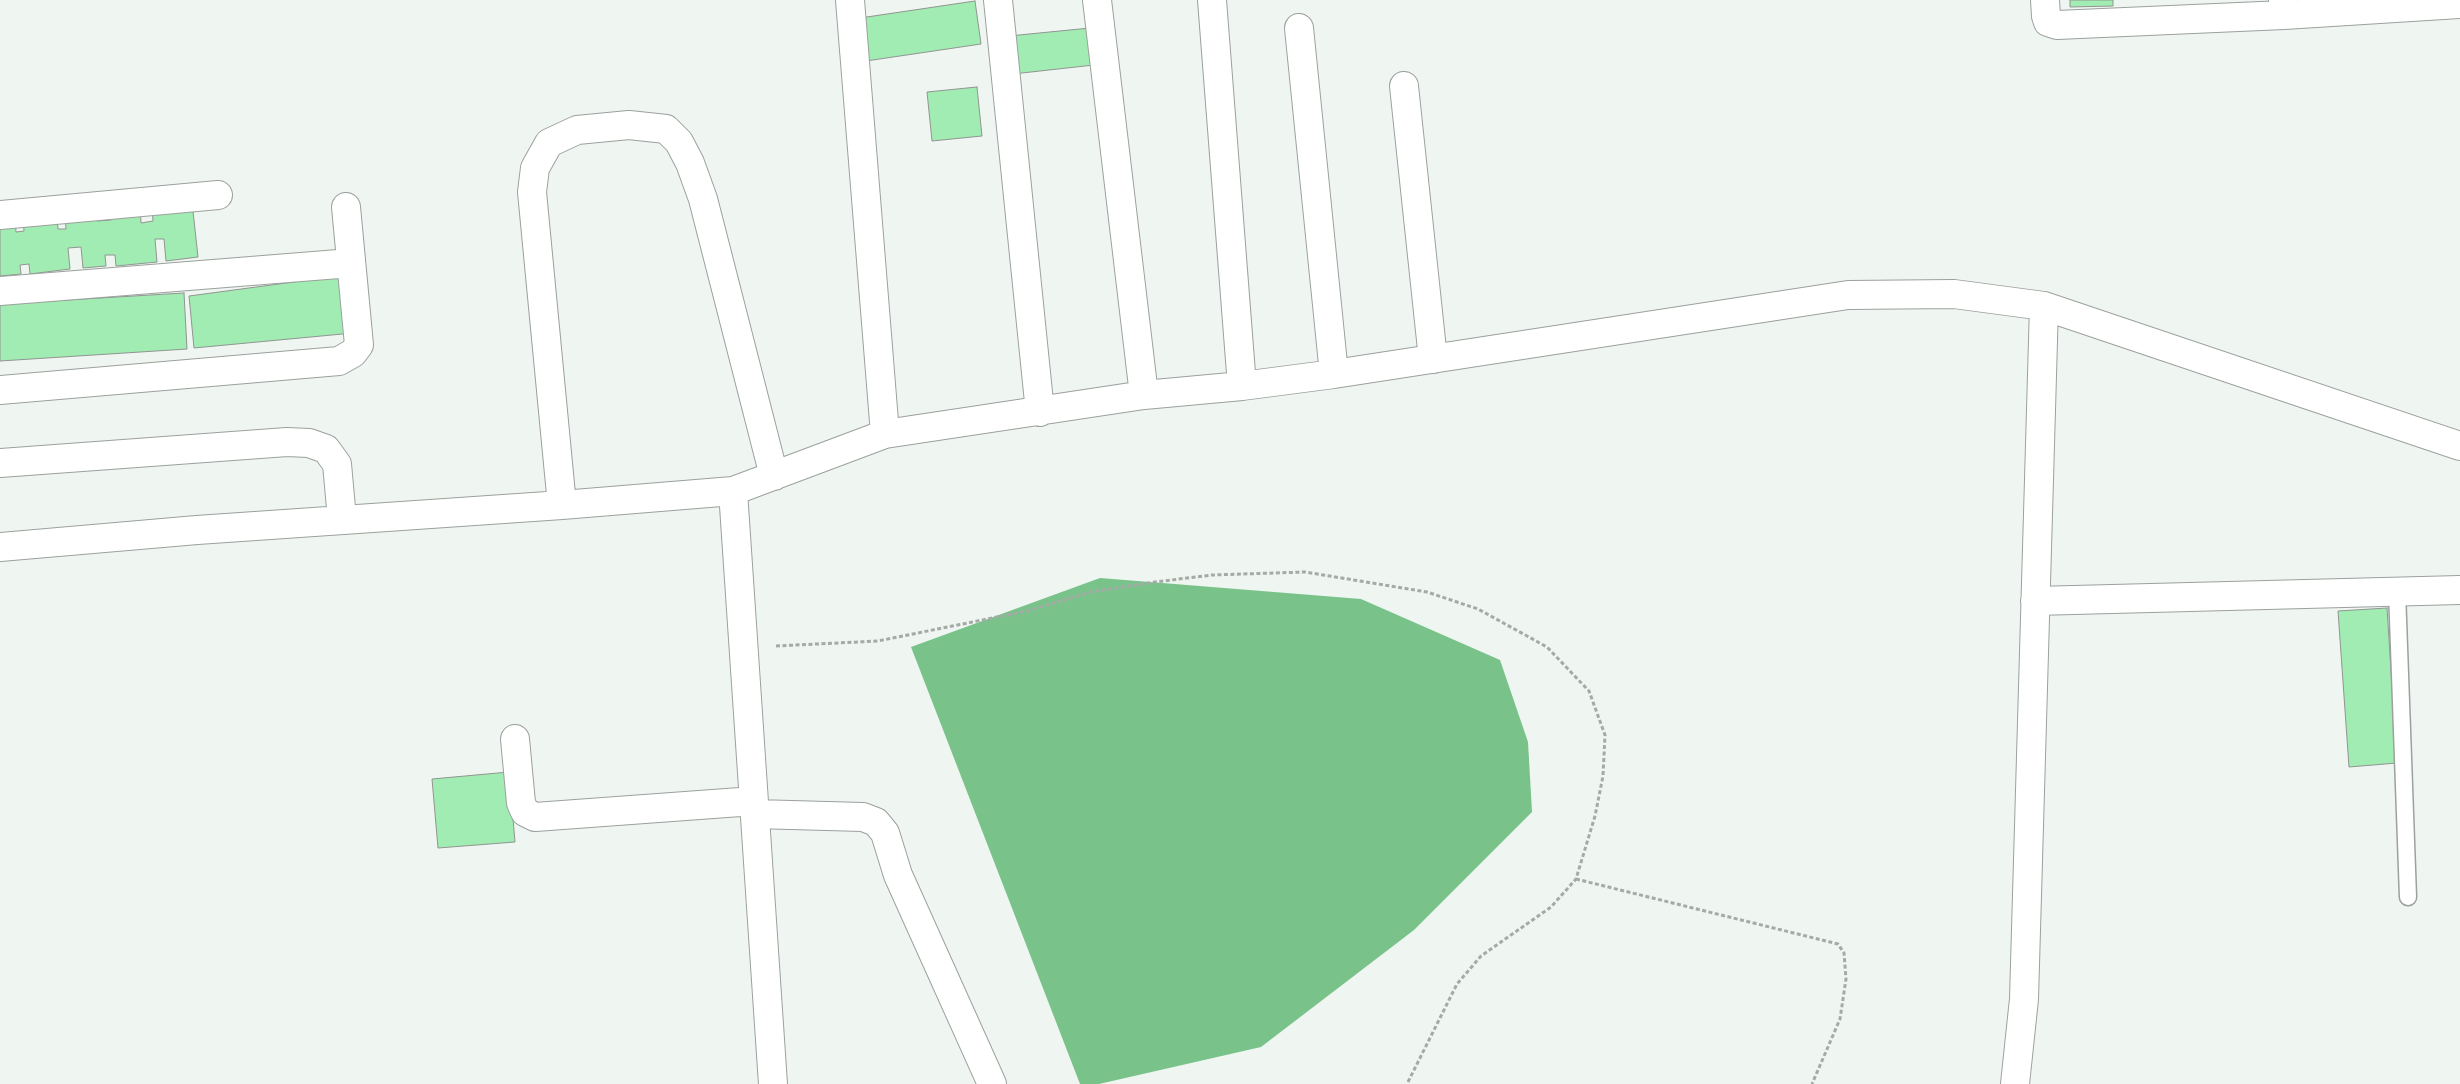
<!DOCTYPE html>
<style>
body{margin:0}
canvas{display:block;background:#eff5f0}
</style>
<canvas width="2460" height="1084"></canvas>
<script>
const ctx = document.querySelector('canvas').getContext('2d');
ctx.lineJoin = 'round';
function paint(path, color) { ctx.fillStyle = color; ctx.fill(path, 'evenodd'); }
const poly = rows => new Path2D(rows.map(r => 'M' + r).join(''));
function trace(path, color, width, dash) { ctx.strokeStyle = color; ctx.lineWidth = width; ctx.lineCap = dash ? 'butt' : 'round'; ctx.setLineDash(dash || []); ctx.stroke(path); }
const water = poly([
 [1100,578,1361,599,1500,660,1528,742,1532,812,1414,930,1261,1047,1099,1084,1080,1084,911,647]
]);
const building = poly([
 [2070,0,2113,0,2113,6,2070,7,2070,0],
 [975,1,981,44,866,61,860,18,975,1],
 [1090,28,1094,65,1013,74,1009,36,1090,28],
 [977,87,982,136,932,141,927,92,977,87],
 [192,202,198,257,166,261,164,239,155,239,157,262,116,266,115,255,105,255,106,266,83,268,81,247,68,248,70,269,30,274,29,264,20,265,21,274,0,276,0,220,15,219,16,232,24,231,23,218,57,215,58,229,66,229,65,214,97,211,97,221,111,220,111,210,140,207,141,223,153,221,152,206,192,202],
 [346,275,353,333,194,348,189,296,346,275],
 [184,293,187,349,0,361,0,304,184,293],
 [2387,608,2397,763,2349,767,2338,611,2387,608],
 [509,772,515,842,438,848,432,779,509,772]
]);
const path = poly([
 [776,646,878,641,1027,611,1091,592,1155,582,1212,575,1305,572,1427,592,1478,609,1547,647,1589,691,1605,735,1603,776,1595,816,1576,879,1551,907,1481,956,1457,984,1407,1084],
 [1576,879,1838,944,1844,953,1846,979,1840,1019,1812,1084]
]);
const service = poly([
 [2397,591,2408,897]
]);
const minor = poly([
 [850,0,885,434],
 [998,0,1040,412],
 [1097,0,1144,395],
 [1212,0,1242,386],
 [2045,0,2046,16,2048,22,2057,25,2284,15],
 [2283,0,2284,15,2460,4],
 [1299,28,1334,374],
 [1404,86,1433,359],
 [0,215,218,195],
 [0,291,351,263],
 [0,390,339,361,353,353,359,345,346,207],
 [0,463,287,442,309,443,326,449,337,464,342,519],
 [733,491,773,1084],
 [562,505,532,192,535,168,549,143,577,130,629,125,666,129,679,142,690,163,703,199,774,476],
 [0,547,197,530,562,505,733,491,885,434,1144,395,1242,386,1334,374,1848,295,1954,294,2044,306,2460,446],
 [2035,601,2460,590],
 [515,739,521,803,525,812,535,817,754,801],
 [755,814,863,817,876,822,885,833,898,875,992,1084],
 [2015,1084,2024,999,2044,306]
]);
paint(water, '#79c38b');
paint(building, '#a1ecb2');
trace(building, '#909591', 1);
trace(service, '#9ba19c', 19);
trace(minor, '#9ba19c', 30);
trace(path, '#a5aaa6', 3, [4, 2.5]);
trace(service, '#fff', 16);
trace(minor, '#fff', 28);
</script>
